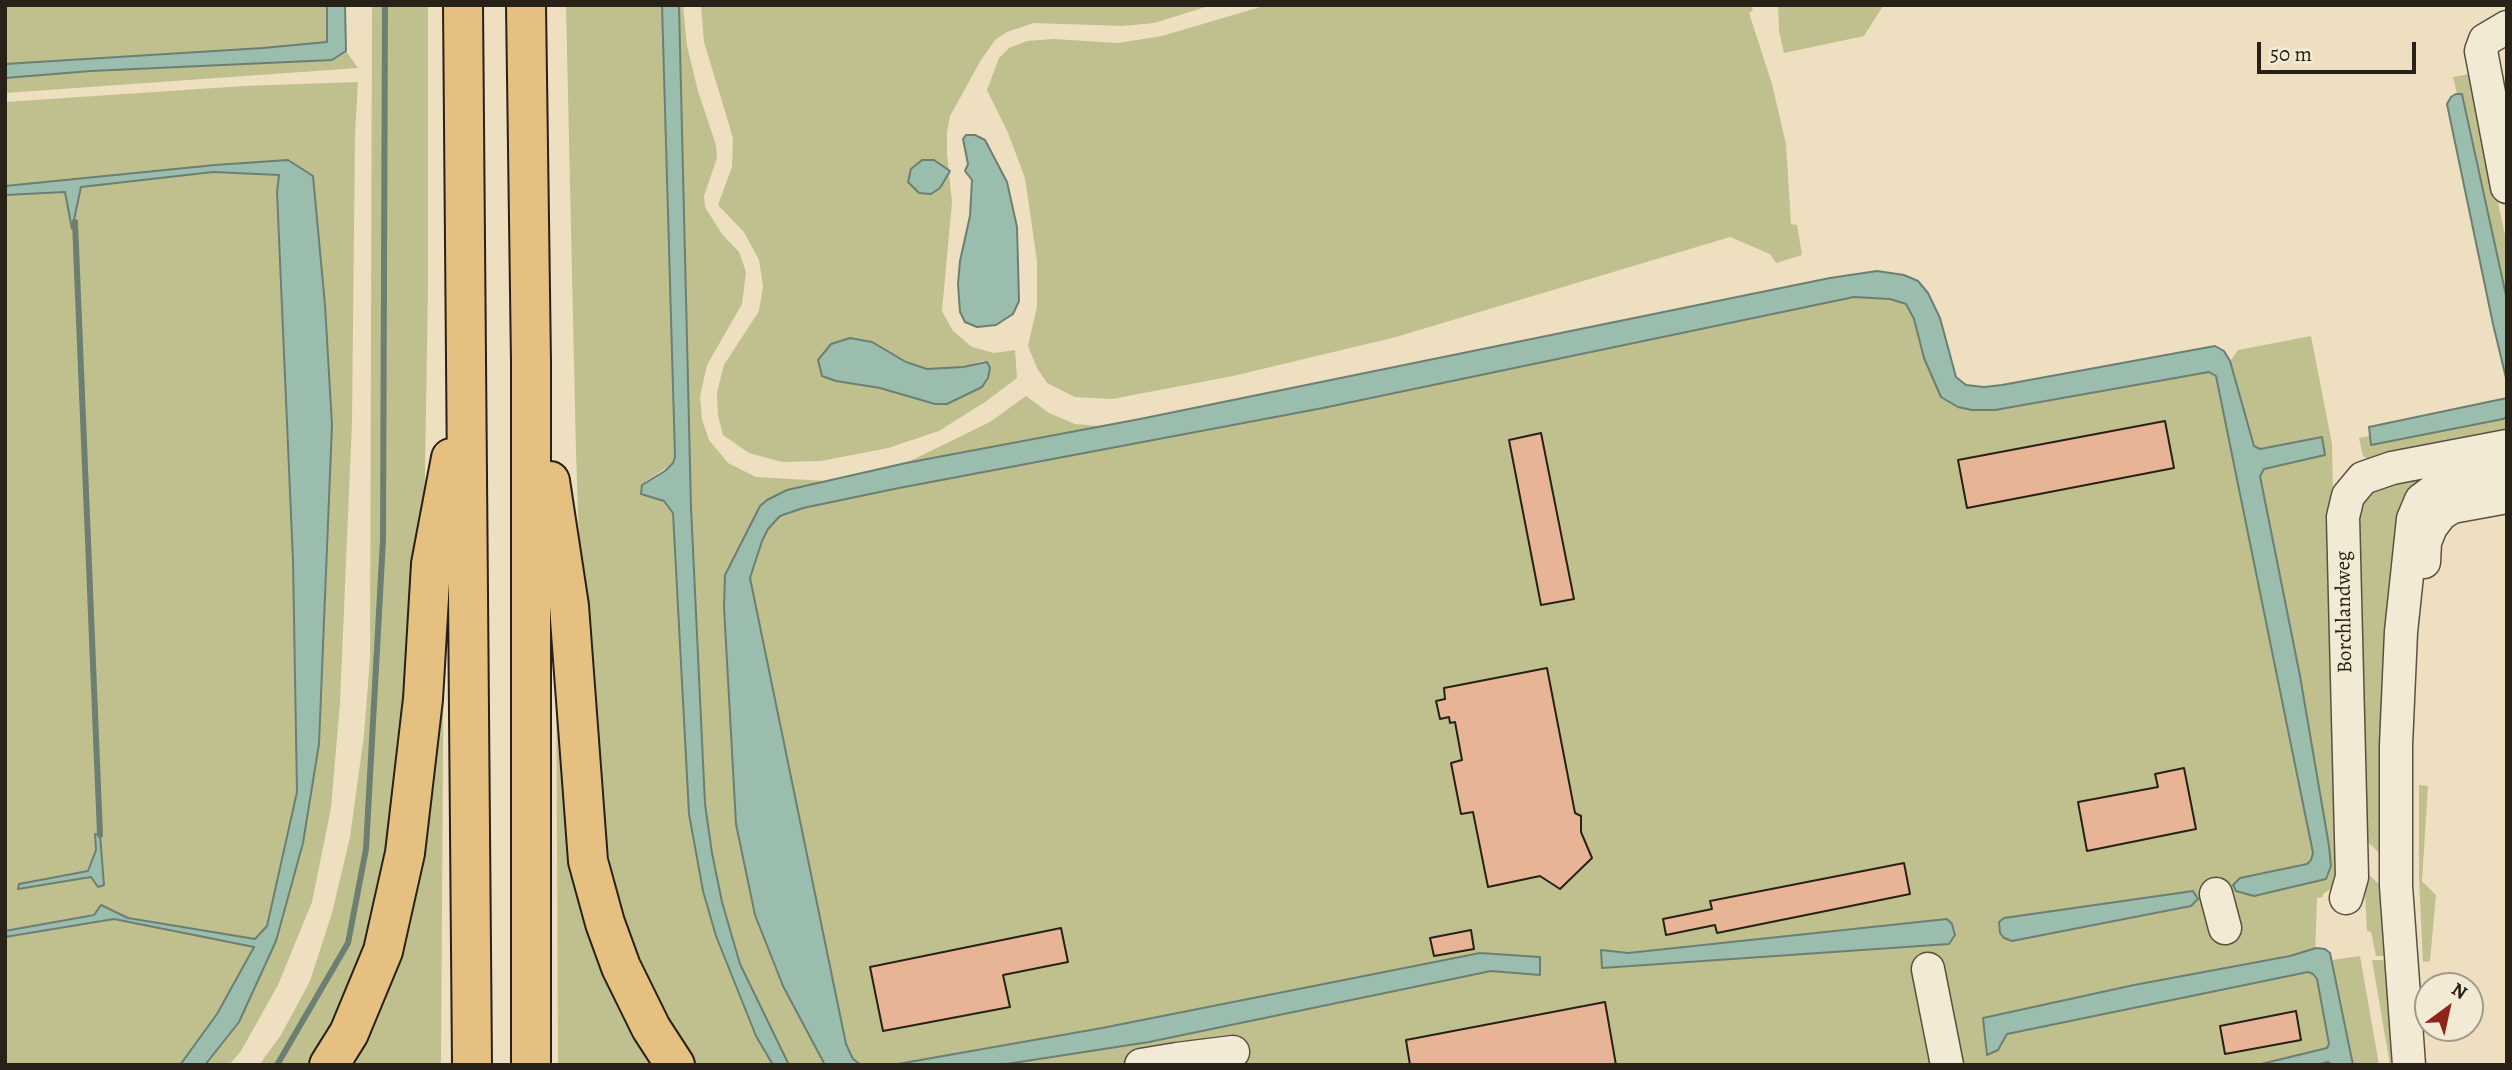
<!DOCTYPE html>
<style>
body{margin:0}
#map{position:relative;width:2512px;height:1070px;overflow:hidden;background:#eddfc0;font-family:Alegreya,serif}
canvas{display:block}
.frame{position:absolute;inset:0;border:7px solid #282117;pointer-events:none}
.north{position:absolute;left:2414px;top:972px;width:70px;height:70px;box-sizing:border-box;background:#f3ead6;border:2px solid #a29a8a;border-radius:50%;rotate:33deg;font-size:19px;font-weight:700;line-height:28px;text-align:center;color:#282117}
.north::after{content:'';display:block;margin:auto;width:24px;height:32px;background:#8f2418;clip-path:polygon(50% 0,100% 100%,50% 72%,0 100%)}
.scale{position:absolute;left:2257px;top:42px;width:159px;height:32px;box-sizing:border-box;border:4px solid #282117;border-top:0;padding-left:9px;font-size:21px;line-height:24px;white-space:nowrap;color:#282117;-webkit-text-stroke:5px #f3ead6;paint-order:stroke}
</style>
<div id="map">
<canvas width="2512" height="1070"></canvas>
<div class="frame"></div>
<div class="north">N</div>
<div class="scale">50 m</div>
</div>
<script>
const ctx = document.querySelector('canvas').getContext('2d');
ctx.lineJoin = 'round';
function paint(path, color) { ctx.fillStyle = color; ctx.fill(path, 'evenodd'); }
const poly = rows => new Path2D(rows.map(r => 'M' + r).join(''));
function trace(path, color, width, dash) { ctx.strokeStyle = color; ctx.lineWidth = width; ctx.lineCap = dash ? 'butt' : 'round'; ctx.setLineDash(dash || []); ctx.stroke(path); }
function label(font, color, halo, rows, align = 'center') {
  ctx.font = font + ' Alegreya,serif'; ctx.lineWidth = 5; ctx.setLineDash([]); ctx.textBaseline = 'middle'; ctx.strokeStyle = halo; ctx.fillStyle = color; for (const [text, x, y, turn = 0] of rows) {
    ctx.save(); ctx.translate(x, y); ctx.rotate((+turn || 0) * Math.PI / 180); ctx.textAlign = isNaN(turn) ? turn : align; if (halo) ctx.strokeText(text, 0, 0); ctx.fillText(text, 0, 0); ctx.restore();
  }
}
const green = poly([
 [5,5,327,5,327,42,263,48,5,64],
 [372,5,428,5,428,284,424,536,398,890,315,1065,259,1065,281,1035,310,981,332,913,350,837,364,735,370,659],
 [566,5,683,5,687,46,698,91,716,145,717,158,704,196,705,207,722,234,739,252,746,272,742,304,707,365,700,396,702,419,709,440,728,463,756,477,826,481,787,490,725,575,724,607,736,824,755,915,783,986,825,1065,691,1065,655,1000,621,910,601,821,583,658,576,452],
 [673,463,691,507,693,533,676,530,673,513,670,506,657,498,645,482],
 [701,5,1212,5,1154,23,1122,26,1034,23,1007,32,995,40,981,60,950,116,947,132,947,154,952,202,942,311,953,331,972,347,994,353,1015,350,1017,378,985,402,939,431,888,448,821,461,782,462,749,453,723,435,718,415,717,392,724,365,759,311,763,286,759,260,744,232,718,205,732,167,733,138,704,42],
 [872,342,906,362,927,369,963,367,983,361,982,387,947,404,935,404,880,388,836,381,822,376],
 [1267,5,1751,5,1753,10,1749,13,1772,84,1786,144,1791,224,1797,225,1802,255,1776,263,1770,254,1730,237,1396,337,1233,376,1112,399,1075,397,1047,383,1037,368,1028,346,1037,307,1037,261,1025,178,1008,133,987,90,999,58,1009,48,1027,41,1054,39,1118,43,1162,36],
 [1778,5,1882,5,1883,6,1864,36,1784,53,1779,31],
 [346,51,358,68,5,93,5,78,91,71,332,60],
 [2470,74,2507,244,2507,300,2463,94,2457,94,2453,77],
 [358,82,355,134,352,422,340,703,331,808,312,902,278,985,241,1051,229,1065,194,1065,267,926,255,939,128,918,109,911,5,931,5,102,244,86],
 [95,835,100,836,92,877,19,889,19,884,89,871,96,850],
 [1845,287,1914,299,1952,400,2209,365,2224,378,2270,533,2258,461,2230,361,2238,350,2311,336,2332,444,2340,872,2335,886,2323,894,2323,897,2317,898,2315,957,2336,1065,840,1065,739,585,759,516],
 [1026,396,1049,413,1075,424,1099,426,906,463,990,422],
 [2507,417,2505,432,2368,459,2363,456,2359,438,2370,436,2372,445],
 [2435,470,2382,856,2367,841,2356,524,2359,507,2371,491],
 [444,594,441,1065,343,1065],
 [556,634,564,742,658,1065,558,1065],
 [2419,785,2428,786,2422,881,2436,895,2430,961,2423,962,2419,878],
 [2369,875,2382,887,2387,956,2376,956,2371,932,2367,931,2364,876],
 [114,919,255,947,217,1014,180,1065,5,1065,5,937],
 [2360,956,2379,1065,2353,1065,2332,960],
 [2372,960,2387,960,2397,1065,2390,1065]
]);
const water = poly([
 [327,5,345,5,346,51,332,60,91,71,5,78,5,64,263,48,327,42,327,5],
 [662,5,679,5,691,507,705,804,712,853,722,902,740,964,789,1065,773,1065,756,1036,716,936,703,891,689,814,673,513,664,501,641,494,642,485,665,471,673,463,675,457,662,5],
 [2456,94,2462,94,2507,300,2507,382,2493,324,2447,104,2451,97,2456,94],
 [966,135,975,135,985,140,1007,182,1017,227,1019,301,1013,314,996,325,977,327,965,322,960,312,958,284,960,261,970,216,972,180,965,171,968,164,963,139,966,135],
 [288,160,313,176,325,305,332,425,319,744,303,843,276,941,239,1022,205,1065,180,1065,217,1014,254,947,114,919,5,937,5,931,94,915,101,905,128,918,255,939,267,926,297,792,293,561,277,192,279,175,213,172,81,187,72,229,65,192,5,195,5,186,215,165,288,160],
 [922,160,934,160,950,171,940,188,931,194,919,193,908,182,911,169,922,160],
 [1877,271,1904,275,1918,281,1928,293,1940,318,1956,377,1966,385,1984,387,2002,385,2215,346,2224,351,2230,361,2254,446,2260,449,2322,437,2325,455,2264,469,2260,476,2300,676,2329,846,2331,866,2326,879,2254,896,2236,891,2233,885,2240,878,2307,864,2311,860,2313,853,2216,376,2209,372,1995,410,1972,410,1958,407,1941,397,1924,358,1914,319,1906,304,1890,299,1854,297,1323,408,899,488,803,508,780,516,768,529,762,541,750,578,846,1044,853,1059,861,1065,825,1065,783,986,755,915,736,824,724,607,725,575,760,506,767,500,787,490,906,463,1140,419,1830,278,1877,271],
 [850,338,872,342,906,362,927,369,963,367,987,362,990,368,988,378,982,387,947,404,935,404,880,388,836,381,822,376,818,360,831,344,850,338],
 [2507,398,2507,417,2503,419,2371,445,2369,427,2507,398],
 [95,834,100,835,104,885,98,887,91,877,18,889,19,884,88,871,96,850,95,834],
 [2193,891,2198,899,2191,906,2012,941,2004,938,2000,933,1999,922,2004,918,2193,891],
 [1947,919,1952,924,1955,935,1949,944,1602,968,1601,950,1628,953,1947,919],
 [2316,948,2325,949,2330,953,2353,1065,2332,1065,2328,1062,2316,1065,2257,1065,2327,1048,2329,1044,2317,979,2313,974,2308,972,2007,1034,1998,1050,1987,1055,1983,1018,2134,985,2290,956,2316,948],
 [1480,953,1540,957,1540,975,1491,971,1149,1042,1000,1065,892,1065,1102,1028,1480,953]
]);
const stream = poly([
 [75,222,100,835],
 [277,1065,348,943,366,849,383,540,385,5]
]);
const building = poly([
 [2165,421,2174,468,1967,508,1958,460,2165,421],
 [1541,433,1574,599,1541,605,1509,440,1541,433],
 [1547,668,1575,813,1581,816,1581,832,1592,858,1560,889,1540,876,1488,887,1473,812,1461,814,1451,763,1462,760,1455,722,1450,723,1449,717,1440,719,1436,701,1445,699,1444,688,1547,668],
 [2184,768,2196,829,2087,851,2078,802,2158,787,2155,774,2184,768],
 [1904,863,1910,894,1717,933,1715,925,1666,935,1663,919,1712,909,1710,901,1904,863],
 [1061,928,1068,962,1003,975,1010,1007,883,1031,870,967,1061,928],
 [1471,930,1474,949,1434,956,1430,938,1471,930],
 [1605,1002,1616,1065,1410,1065,1406,1040,1605,1002],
 [2296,1011,2301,1040,2225,1054,2220,1026,2296,1011]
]);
const minor = poly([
 [2507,27,2485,40,2481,51,2507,187],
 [2424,562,2425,542,2431,527,2441,514,2452,507,2507,497],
 [2216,894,2225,928],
 [2346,898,2352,877,2343,517,2348,496,2363,478,2392,468,2507,446],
 [1928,969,1947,1065],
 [1177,1059,1233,1052],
 [1141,1065,1177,1059,1173,1065],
 [2409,1065,2396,886,2396,745,2401,632,2413,519,2421,500,2437,488,2507,473]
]);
const highway = poly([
 [463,5,472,1065],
 [526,5,531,362,531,1065],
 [550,481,569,606,588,861,605,923,621,967,651,1028,675,1065],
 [329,1065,349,1033,383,951,405,853,423,699,431,564,451,458]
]);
const streetNames = [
 ["Borchlandweg",2345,612,-91]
];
paint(green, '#bfc08e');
paint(water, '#9abdae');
trace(water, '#6c7f72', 2);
trace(stream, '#6c7f72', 6);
paint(building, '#e8b496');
trace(building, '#282117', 2);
trace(minor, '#595041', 35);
trace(highway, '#282117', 42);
trace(minor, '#f3ead6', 32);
trace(highway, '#e6c080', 38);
label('21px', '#282117', '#f3ead6', streetNames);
</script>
